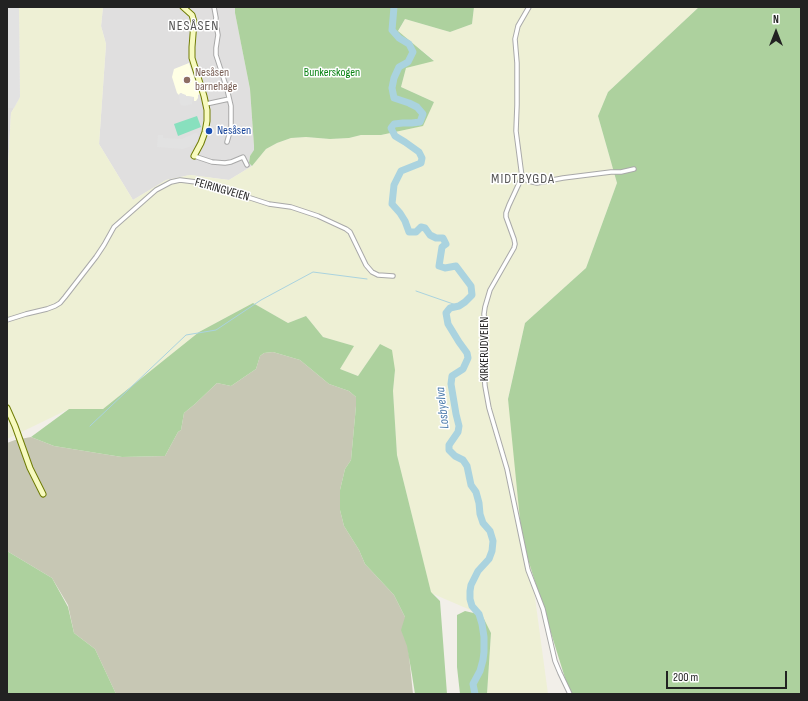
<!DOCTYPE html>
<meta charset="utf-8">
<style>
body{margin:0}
#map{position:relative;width:808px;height:701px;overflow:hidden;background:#f2efe9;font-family:"Sofia Sans Condensed",sans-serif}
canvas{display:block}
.frame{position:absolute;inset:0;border:8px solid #222;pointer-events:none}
.north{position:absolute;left:756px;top:12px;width:40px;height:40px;-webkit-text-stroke:3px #fff;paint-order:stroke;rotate:0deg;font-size:11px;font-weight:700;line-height:16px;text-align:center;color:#222}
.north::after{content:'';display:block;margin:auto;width:14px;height:18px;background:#222;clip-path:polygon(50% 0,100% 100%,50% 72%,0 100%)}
.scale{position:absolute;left:666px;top:671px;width:121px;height:18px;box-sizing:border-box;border:2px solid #222;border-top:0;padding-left:5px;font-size:12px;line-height:14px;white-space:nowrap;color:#222;-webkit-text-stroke:3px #fff;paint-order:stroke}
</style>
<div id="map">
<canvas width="808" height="701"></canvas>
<div class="frame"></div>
<div class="north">N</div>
<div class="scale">200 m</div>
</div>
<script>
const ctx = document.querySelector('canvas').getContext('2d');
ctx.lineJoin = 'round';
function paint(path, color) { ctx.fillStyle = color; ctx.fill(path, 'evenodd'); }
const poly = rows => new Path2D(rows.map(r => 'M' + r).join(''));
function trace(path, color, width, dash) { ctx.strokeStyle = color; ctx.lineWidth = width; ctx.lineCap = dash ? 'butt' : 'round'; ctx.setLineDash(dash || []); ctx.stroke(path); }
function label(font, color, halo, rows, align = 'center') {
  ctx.font = font + ' "Sofia Sans Condensed",sans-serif'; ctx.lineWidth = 3; ctx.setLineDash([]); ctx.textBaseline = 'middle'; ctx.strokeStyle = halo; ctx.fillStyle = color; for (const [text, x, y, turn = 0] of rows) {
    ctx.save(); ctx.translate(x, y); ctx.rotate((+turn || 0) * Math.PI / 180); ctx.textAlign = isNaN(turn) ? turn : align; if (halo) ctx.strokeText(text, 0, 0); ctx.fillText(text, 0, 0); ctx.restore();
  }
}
const residential = poly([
 [103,7,235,7,235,13,250,89,254,146,255,150,250,156,249,163,252,166,229,180,190,175,166,180,133,200,99,144,106,44,101,26],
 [7,108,14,108,11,113,8,166,7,168]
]);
const education = poly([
 [189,63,200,94,198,95,198,98,196,101,194,101,194,97,186,96,181,93,179,95,177,93,172,77,174,69]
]);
const construction = poly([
 [273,352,300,360,329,384,349,391,356,397,356,406,351,460,345,469,340,490,340,510,344,526,359,550,365,564,394,595,405,617,413,694,116,694,95,649,74,633,68,605,52,578,7,551,7,443,15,440,31,437,54,446,103,454,122,457,165,456,178,432,181,430,184,413,195,404,217,383,231,386,256,369,260,356,264,353]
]);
const farmland = poly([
 [19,7,103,7,101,26,106,44,99,144,133,200,166,180,190,175,229,180,252,166,266,149,277,143,291,138,306,137,330,139,349,138,361,135,381,135,422,126,434,102,401,87,406,68,434,60,398,32,405,19,450,32,472,24,474,7,699,7,608,92,598,116,617,183,586,268,525,323,508,398,548,694,487,694,491,633,482,615,431,593,397,455,393,391,395,370,380,344,358,376,340,369,353,346,323,337,306,316,288,323,253,303,199,332,103,409,69,409,7,439,7,168,8,166,11,113,20,97]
]);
const forest = poly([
 [235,7,474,7,472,24,450,32,405,19,398,31,434,61,406,68,401,87,434,102,423,126,381,135,361,135,349,138,330,139,306,137,291,138,277,143,266,149,252,166,249,163,250,156,254,150,254,146,250,89,235,13],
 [699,7,801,7,801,694,570,694,522,540,508,399,525,323,586,268,617,183,598,116,608,92],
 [253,303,288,323,306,316,323,337,354,346,340,369,358,376,380,344,392,350,395,370,393,391,397,455,431,592,440,601,447,694,415,694,412,675,407,646,401,630,405,617,394,595,365,564,359,550,344,526,340,510,340,490,345,469,351,460,356,406,356,397,349,391,329,384,300,360,273,352,264,353,260,356,256,369,231,386,217,383,195,404,184,413,181,430,178,432,165,456,122,457,103,454,54,446,31,437,69,409,103,409,199,332],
 [7,551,52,578,68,607,74,633,95,649,116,694,7,694],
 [465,611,482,615,491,633,487,694,460,694,457,667,457,615]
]);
const pitch = poly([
 [197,116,201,127,178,136,174,124]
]);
const parking = poly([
 [7,7,19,7,20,97,14,108,7,108,7,44,8,26,7,26],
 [180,93,186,95,186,96,193,97,192,104,184,106,181,105,180,103,179,95],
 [195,133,197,133,198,135,198,139,195,144,191,146,183,149,157,147,158,135,163,135,163,138,182,139]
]);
const stream = poly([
 [416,291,459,306],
 [90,426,186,335,216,330,261,300,313,272,367,279]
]);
const river = poly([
 [394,7,392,30,399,38,409,44,413,52,408,62,399,67,394,78,392,88,394,98,409,103,417,107,423,114,420,122,412,123,403,123,394,124,391,128,395,136,405,142,419,152,422,158,421,163,401,171,394,185,392,204,400,213,405,221,409,232,416,232,421,227,425,228,430,235,436,238,443,238,446,244,442,247,439,266,445,268,456,266,471,286,472,295,465,302,459,306,450,308,446,313,448,324,459,342,467,353,468,358,463,369,452,376,451,384,456,414,459,426,458,432,449,445,449,450,455,456,463,460,467,466,471,485,476,492,479,503,480,514,483,523,490,531,493,541,492,551,489,559,478,571,471,585,470,591,470,599,472,606,479,614,482,624,484,637,484,652,483,660,480,671,473,684,475,694]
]);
const street = poly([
 [529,7,518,26,515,39,517,63,517,105,516,131,522,177,509,205,506,213,506,217,514,239,515,244,514,248,490,290,485,307,484,314,486,337,484,372,485,386,489,408,507,469,528,570,543,609,555,661,560,673,570,694],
 [213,24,217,29,218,35,216,48,216,55,227,89,231,106,231,128,227,142],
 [194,28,208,27,215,22,216,18,214,7],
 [206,104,229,99],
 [194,156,212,162,225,163,231,162,243,157,247,165],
 [522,177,528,181,537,183,563,178,611,172,621,172,634,169],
 [7,320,26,314,47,309,55,306,60,303,65,297,96,257,104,245,114,227,156,190,171,182,180,180,204,183,269,204,291,207,318,216,346,229,350,232,366,265,372,272,378,275,393,276]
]);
const secondary = poly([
 [183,7,192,15,194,22,192,47,192,58,204,96,207,110,207,121,205,132,201,143,194,156],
 [7,408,15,426,30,468,43,494]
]);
const markers = [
 [187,80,4,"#8d6e63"],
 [209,131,4,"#1a4fb4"]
];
const educationNames = [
 ["Nesåsen",195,73],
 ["barnehage",195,87]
];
const parkNames = [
 ["Bunkerskogen",332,73]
];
const transitNames = [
 ["Nesåsen",217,131]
];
const streetNames = [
 ["FEIRINGVEIEN",222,190,16],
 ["KIRKERUDVEIEN",485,349,-90]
];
const waterNames = [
 ["Losbyelva",443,408,-96]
];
const quarterNames = [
 ["NESÅSEN",194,26],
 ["MIDTBYGDA",523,179]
];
paint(residential, '#e0dfdf');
paint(education, '#ffffe5');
paint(construction, '#c7c7b4');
paint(farmland, '#eef0d5');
paint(forest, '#add19e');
paint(pitch, '#88e0be');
paint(parking, '#e2e2e2');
trace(stream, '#aad3df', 1);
trace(river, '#aad3df', 7);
trace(street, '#a9a9a9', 5.5);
trace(secondary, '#707d05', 7);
trace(street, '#fff', 3.5);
trace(secondary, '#f7fabf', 5);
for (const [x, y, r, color] of markers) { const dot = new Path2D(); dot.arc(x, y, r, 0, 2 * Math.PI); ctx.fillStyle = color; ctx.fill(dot); trace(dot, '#fff', 1.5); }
label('12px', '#785e54', '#fff', educationNames, 'left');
label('12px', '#0c8416', '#fff', parkNames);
label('12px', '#164399', '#fff', transitNames, 'left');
label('12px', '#222', '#fff', streetNames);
label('italic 13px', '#4a7aab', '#fff', waterNames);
ctx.letterSpacing = '1px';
label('14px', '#555', '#fff', quarterNames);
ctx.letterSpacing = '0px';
</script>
